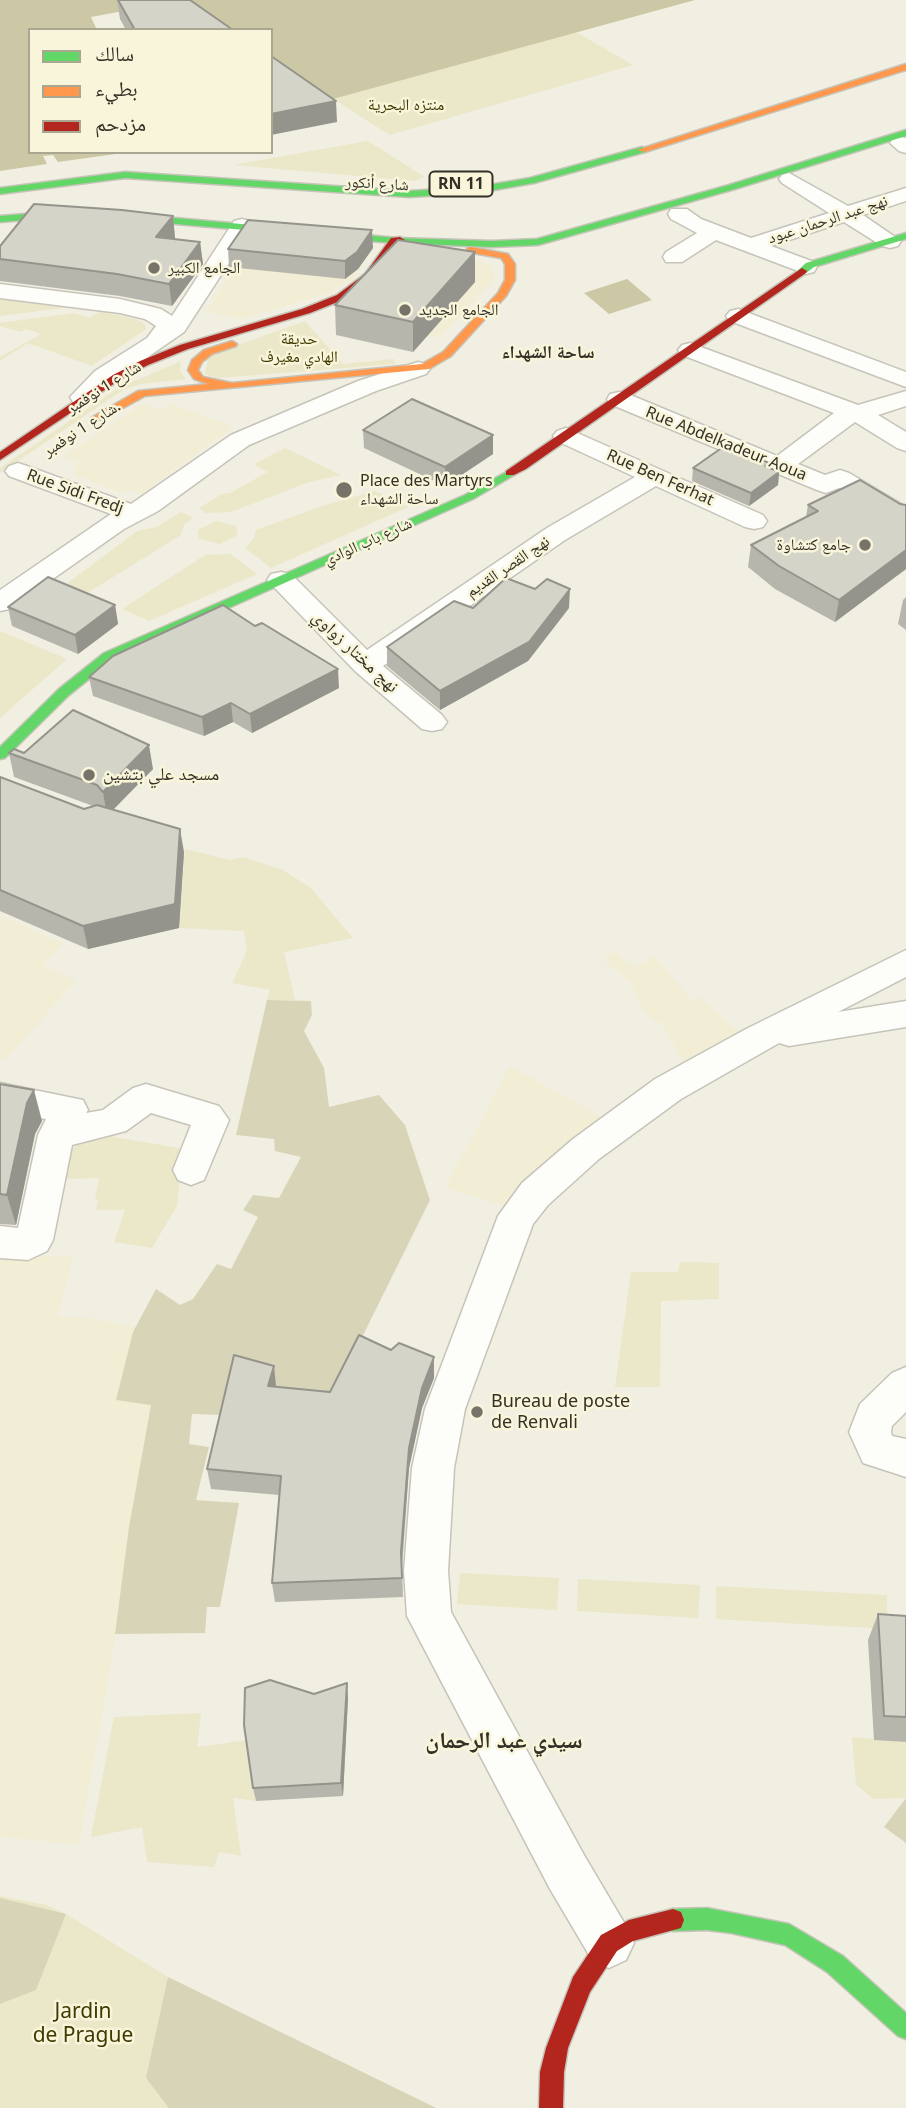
<!DOCTYPE html>
<meta charset="utf-8">
<style>
body{margin:0}
#map{position:relative;width:906px;height:2108px;overflow:hidden;background:#f1efe1;font-family:"Noto Sans","Noto Naskh Arabic",sans-serif}
canvas{display:block}
.legend{position:absolute;left:28px;top:28px;width:245px;height:126px;box-sizing:border-box;background:#f8f5da;border:2px solid #a9a792;margin:0;padding:9px 12px;list-style:none;font-size:21px;color:#333127}
.legend li{display:flex;align-items:center;gap:14px;height:35px}
.legend b{width:35px;border:2px solid #a9a792}
</style>
<div id="map">
<canvas width="906" height="2108"></canvas>
<ul class="legend">
<li><b style="height:9px;background:#63d668"></b>سالك</li>
<li><b style="height:9px;background:#ff974d"></b>بطيء</li>
<li><b style="height:9px;background:#b3261e"></b>مزدحم</li>
</ul>
</div>
<script>
const ctx = document.querySelector('canvas').getContext('2d');
ctx.lineJoin = 'round';
function paint(path, color) { ctx.fillStyle = color; ctx.fill(path, 'evenodd'); }
const poly = rows => new Path2D(rows.map(r => 'M' + r).join(''));
function trace(path, color, width, dash) { ctx.strokeStyle = color; ctx.lineWidth = width; ctx.lineCap = dash ? 'butt' : 'round'; ctx.setLineDash(dash || []); ctx.stroke(path); }
function label(font, color, halo, rows, align = 'center') {
  ctx.font = font + ' "Noto Sans","Noto Naskh Arabic",sans-serif'; ctx.lineWidth = 5; ctx.setLineDash([]); ctx.textBaseline = 'middle'; ctx.strokeStyle = halo; ctx.fillStyle = color; for (const [text, x, y, turn = 0] of rows) {
    ctx.save(); ctx.translate(x, y); ctx.rotate((+turn || 0) * Math.PI / 180); ctx.textAlign = isNaN(turn) ? turn : align; if (halo) ctx.strokeText(text, 0, 0); ctx.fillText(text, 0, 0); ctx.restore();
  }
}
const built = poly([
 [249,236,375,246,354,278,329,293,243,319,206,312,234,268,228,267],
 [403,255,480,261,492,266,495,278,440,338,428,335],
 [142,404,157,410,172,404,234,427,141,494,128,489,121,493,73,474,76,471,72,469,80,463,64,456],
 [0,916,64,943,43,965,76,981,5,1060,0,1058],
 [613,952,636,967,655,956,692,1001,699,997,745,1037,687,1068,660,1021,656,1023,642,1008,630,981,603,960],
 [510,1066,607,1120,513,1208,445,1188],
 [0,1242,24,1256,73,1257,58,1317,96,1319,137,1327,116,1400,151,1404,129,1527,119,1618,79,1844,0,1837]
]);
const green = poly([
 [576,32,633,65,390,135,333,99],
 [368,141,425,177,415,181,233,165],
 [0,299,71,307,0,316],
 [100,312,136,319,145,324,146,329,92,366,28,343,0,361,0,357,41,334,26,329,21,332,0,326,0,323,74,313,89,318],
 [305,321,343,364,394,359,395,364,218,378,205,374,209,355],
 [181,361,180,371,186,379,140,384,123,390,0,473,0,468,118,388],
 [285,448,341,475,309,482,231,512,205,513,199,508,222,494,230,493,268,472,254,464],
 [375,491,408,507,271,568,245,548,254,538,256,530,322,506],
 [181,512,193,518,184,525,181,535,86,594,65,585,137,531,157,527],
 [216,521,236,526,238,535,220,544,199,539,198,530],
 [231,554,257,574,149,621,122,609,205,555],
 [0,631,67,659,0,718],
 [185,849,230,860,243,857,283,870,311,888,353,938,284,952,295,1000,267,1000,270,990,232,983,247,951,244,931,179,928],
 [113,1134,113,1137,179,1148,181,1170,177,1206,152,1248,114,1242,125,1210,96,1210,98,1200,95,1199,99,1178,58,1179,59,1158,82,1142,102,1139],
 [680,1262,719,1263,719,1299,661,1301,660,1387,615,1387,631,1272,678,1272],
 [460,1573,559,1578,557,1610,457,1604],
 [578,1579,700,1585,698,1618,577,1611],
 [716,1586,887,1595,887,1629,716,1619],
 [201,1713,197,1747,248,1740,256,1801,233,1798,241,1856,219,1852,214,1867,147,1862,142,1827,91,1837,114,1717],
 [852,1737,906,1742,906,1798,874,1799,856,1785],
 [0,1896,46,1905,66,1914,168,1977,436,2108,0,2108]
]);
const forest = poly([
 [267,1000,311,1001,312,1015,304,1031,324,1068,329,1107,379,1095,405,1125,430,1200,331,1400,231,1375,220,1415,192,1414,189,1444,209,1447,196,1500,239,1503,220,1607,207,1607,205,1633,115,1634,129,1527,151,1405,116,1400,133,1332,156,1289,180,1305,193,1299,217,1264,231,1269,258,1217,243,1210,253,1195,279,1198,301,1157,275,1151,274,1139,236,1135],
 [906,1798,906,1843,884,1827],
 [0,1898,66,1914,36,1990,0,2004],
 [168,1977,436,2108,169,2108,146,2078]
]);
const water = poly([
 [0,0,695,0,333,99,271,60,271,30,224,30,178,1,91,17,97,30,30,30,30,152,130,152,58,162,53,155,43,156,47,164,0,171],
 [627,279,652,300,609,314,584,293]
]);
const street = poly([
 [900,137,906,138,906,153,899,151,890,143,893,139,900,137],
 [789,173,848,206,906,188,906,201,863,215,901,241,898,246,890,248,882,246,844,222,771,246,814,262,817,267,814,272,806,274,716,240,682,262,666,262,663,257,666,252,697,233,671,219,668,214,671,209,687,209,701,219,751,238,829,213,782,183,779,179,782,175,789,173],
 [242,219,250,221,253,226,184,332,113,381,91,402,82,404,73,402,70,397,95,371,147,338,156,326,145,319,120,313,0,298,0,284,120,299,161,309,172,316,234,221,242,219],
 [738,309,906,372,906,387,730,321,726,316,730,311,738,309],
 [690,343,858,405,906,391,906,406,878,415,906,432,906,451,897,448,855,422,798,464,825,475,840,470,849,473,906,507,906,526,897,524,839,488,826,493,817,490,610,404,607,399,610,394,619,392,628,394,777,456,834,413,682,355,678,350,682,345,690,343],
 [418,362,426,364,430,369,426,374,376,391,249,445,158,511,124,529,10,609,0,611,0,590,111,514,9,476,5,471,9,466,18,463,27,466,131,504,231,435,358,381,418,362],
 [566,428,763,515,767,521,763,527,754,529,745,527,656,486,565,540,383,666,442,715,447,722,442,729,432,731,422,729,355,671,267,580,271,574,281,572,291,574,367,650,547,528,635,477,557,441,553,436,557,431,566,428],
 [906,950,906,977,838,1012,906,1001,906,1027,789,1046,779,1043,681,1099,599,1159,548,1205,533,1224,465,1409,454,1468,448,1571,451,1612,584,1855,626,1926,634,1943,626,1960,609,1968,592,1960,550,1889,407,1616,404,1571,412,1468,425,1409,498,1216,522,1183,573,1139,655,1079,746,1029,906,950],
 [0,1083,83,1100,88,1110,86,1113,103,1110,133,1088,146,1084,219,1106,229,1120,204,1180,191,1185,178,1180,173,1170,191,1125,151,1113,126,1131,72,1145,53,1240,47,1251,28,1260,0,1258,0,1226,18,1228,38,1135,46,1119,0,1111,0,1083],
 [906,1367,906,1412,892,1426,891,1432,892,1436,906,1439,906,1477,863,1463,849,1432,860,1404,892,1373,906,1367]
]);
const fast = poly([
 [906,130,906,136,735,189,538,245,492,247,394,243,119,219,52,218,0,222,0,216,52,212,119,213,397,238,492,241,537,239,729,185,906,130],
 [642,147,647,150,645,152,534,183,477,193,409,197,125,178,0,194,0,188,125,172,409,191,477,187,530,178,642,147],
 [906,233,906,239,814,267,806,273,797,271,806,263,906,233],
 [510,470,516,473,514,475,473,499,114,659,69,695,5,758,0,759,0,747,59,689,104,653,465,495,510,470],
 [707,1908,789,1924,843,1956,906,2013,906,2039,898,2036,827,1972,785,1945,731,1933,707,1930,673,1931,665,1928,662,1920,665,1912,673,1909,707,1908]
]);
const slow = poly([
 [906,64,906,70,645,152,637,150,906,64],
 [471,247,508,254,515,264,515,280,506,296,451,356,429,369,145,396,101,420,91,418,138,391,208,384,194,379,188,370,192,360,204,350,232,341,237,344,236,346,212,354,202,362,198,370,203,377,232,383,422,364,443,352,498,293,505,280,505,264,501,258,467,252,467,248,471,247]
]);
const jam = poly([
 [400,237,405,240,397,243,373,278,345,299,310,313,188,349,148,365,121,379,0,460,0,452,113,375,140,361,180,345,302,309,337,295,365,274,391,238,400,237],
 [802,268,807,271,806,273,526,469,514,475,506,475,506,471,802,268],
 [673,1909,681,1912,684,1920,681,1928,633,1941,617,1951,590,1992,568,2048,564,2072,563,2108,539,2108,540,2072,546,2048,573,1977,601,1935,629,1920,673,1909]
]);
const wall = poly([
 [117,0,233,30,126,30,120,19],
 [173,216,175,239,200,242,203,264,172,306,120,296,0,281,0,246],
 [373,248,358,269,345,279,229,267,228,249],
 [475,282,413,352,336,335,335,305],
 [363,430,493,435,493,454,445,486,364,448],
 [769,467,779,472,778,485,749,506,692,481,693,468],
 [900,504,906,505,906,569,835,622,775,589,748,567,751,545,806,517,808,505],
 [906,597,906,630,898,624,903,600],
 [115,605,118,624,78,654,12,626,8,607],
 [569,608,528,661,440,710,387,666,387,647],
 [89,677,339,688,252,733,233,722,204,736,93,696],
 [9,753,24,753,153,769,113,810,184,852,179,928,88,949,0,911,0,777,84,809,93,806,14,777],
 [0,1084,42,1121,35,1134,16,1225,0,1224],
 [434,1378,422,1408,409,1468,402,1568,403,1597,275,1602,272,1583,279,1495,211,1489,207,1469,330,1392],
 [878,1614,906,1616,906,1742,874,1740,868,1640],
 [314,1694,348,1698,343,1796,256,1801,253,1788]
]);
const shadedWall = poly([
 [336,101,337,122,271,135,271,114],
 [173,216,175,238,159,259,156,237],
 [372,230,373,248,358,269,345,279,345,261],
 [200,242,203,264,172,306,169,284],
 [475,252,475,282,413,352,413,322],
 [493,435,493,454,445,486,445,467],
 [779,472,778,485,749,506,751,493],
 [906,550,906,569,835,622,839,600],
 [570,589,569,608,528,661,440,710,440,691],
 [115,605,118,624,78,654,75,635],
 [338,669,339,688,252,733,250,714],
 [231,703,233,722,204,736,202,717],
 [149,745,153,769,107,816,103,792],
 [180,829,184,852,179,928,88,949,83,926],
 [34,1090,42,1121,35,1134,16,1225,7,1195,27,1103],
 [434,1357,434,1378,422,1408,409,1468,401,1571,401,1552,409,1448,422,1388],
 [274,1366,276,1386,271,1407,268,1386],
 [347,1683,348,1698,343,1796,341,1783]
]);
const building = poly([
 [118,0,190,0,233,30,135,30,118,0],
 [271,56,336,101,271,114,271,56],
 [34,204,122,210,173,216,156,237,200,242,169,284,117,274,0,259,0,246,34,204],
 [248,220,372,230,357,252,345,261,228,249,248,220],
 [398,240,475,252,413,322,335,305,398,240],
 [412,399,493,435,445,467,363,430,412,399],
 [723,447,733,451,737,449,769,463,765,466,779,472,751,493,693,468,723,447],
 [860,480,900,504,906,505,906,550,839,600,779,566,751,545,818,511,808,505,860,480],
 [48,577,115,605,75,635,8,607,48,577],
 [506,578,535,589,547,579,570,589,529,642,440,691,387,647,454,601,473,608,506,578],
 [223,605,255,626,262,623,338,669,250,714,231,703,202,717,89,677,113,656,223,605],
 [73,710,149,745,103,792,97,785,9,753,14,749,24,753,73,710],
 [0,777,84,809,97,805,180,829,175,904,83,926,0,890,0,777],
 [0,1084,34,1090,27,1103,7,1195,0,1194,0,1084],
 [359,1335,391,1350,399,1343,434,1357,422,1388,409,1448,401,1552,402,1578,272,1583,281,1476,207,1469,234,1355,274,1366,268,1386,330,1392,359,1335],
 [878,1614,906,1616,906,1717,884,1716,878,1614],
 [270,1680,314,1694,347,1683,341,1783,253,1788,244,1725,245,1688,270,1680]
]);
const markers = [
 [154,268,7,"#767468"],
 [405,310,7,"#767468"],
 [344,490,9,"#767468"],
 [865,545,7,"#767468"],
 [89,775,7,"#767468"],
 [477,1412,7,"#767468"]
];
const farParknames = [
 ["منتزه البحرية",406,105],
 ["حديقة",299,339],
 ["الهادي مغيرف",299,357]
];
const farStreetnames = [
 ["شارع أنكور",377,184,3],
 ["نهج عبد الرحمان عبود",828,220,-18],
 ["شارع 1 نوفمبر",104,388,-32],
 ["شارع 1 نوفمبر.",82,429,-33],
 ["Rue Abdelkadeur Aoua",726,444,22],
 ["Rue Ben Ferhat",660,478,24],
 ["Rue Sidi Fredj",75,492,20],
 ["شارع باب الوادي",368,542,-24],
 ["نهج القصر القديم",508,567,-34]
];
const shields = [
 [461,184,63]
];
const shieldNames = [
 ["RN 11",461,184]
];
const farPoinames = [
 ["الجامع الكبير",168,268],
 ["الجامع الجديد",419,310],
 ["Place des Martyrs",360,481],
 ["ساحة الشهداء",360,499],
 ["جامع كتشاوة",851,545,"right"]
];
const farQuarternames = [
 ["ساحة الشهداء",548,353]
];
const streetNames = [
 ["نهج مختار زواوي",355,652,43]
];
const poiNames = [
 ["مسجد علي بتشين",103,775],
 ["Bureau de poste",491,1402],
 ["de Renvali",491,1423]
];
const nearParknames = [
 ["Jardin",83,2012],
 ["de Prague",83,2036]
];
const nearNeighbourhoodnames = [
 ["سيدي عبد الرحمان",504,1741]
];
paint(built, '#f2eed5');
paint(green, '#ebe7c9');
paint(forest, '#d8d4b7');
paint(water, '#ccc8a6');
trace(street, '#c6c4b9', 3);
trace(fast, '#c6c4b9', 3);
trace(slow, '#c6c4b9', 3);
trace(jam, '#c6c4b9', 3);
paint(street, '#fdfdfa');
paint(fast, '#63d668');
paint(slow, '#ff974d');
paint(jam, '#b3261e');
paint(wall, '#b7b6ac');
paint(shadedWall, '#95948c');
paint(building, '#d5d4c8');
trace(building, '#95948c', 2);
for (const [x, y, r, color] of markers) { const dot = new Path2D(); dot.arc(x, y, r, 0, 2 * Math.PI); ctx.fillStyle = color; ctx.fill(dot); trace(dot, '#f8f5da', 2.5); }
label('16px', '#403902', '#f8f5da', farParknames);
label('16px', '#333127', '#f8f5da', farStreetnames);
for (const [x, y, w] of shields) { const box = new Path2D(); box.roundRect(x - w / 2, y - 12.5, w, 25, 5); ctx.fillStyle = '#f8f5da'; ctx.fill(box); trace(box, '#333127', 2); }
label('bold 16px', '#333127', null, shieldNames);
label('16px', '#333127', '#f8f5da', farPoinames, 'left');
label('bold 18px', '#333127', '#f8f5da', farQuarternames);
label('18px', '#333127', '#f8f5da', streetNames);
label('18px', '#333127', '#f8f5da', poiNames, 'left');
label('21px', '#403902', '#f8f5da', nearParknames);
label('bold 23px', '#333127', '#f8f5da', nearNeighbourhoodnames);
</script>
